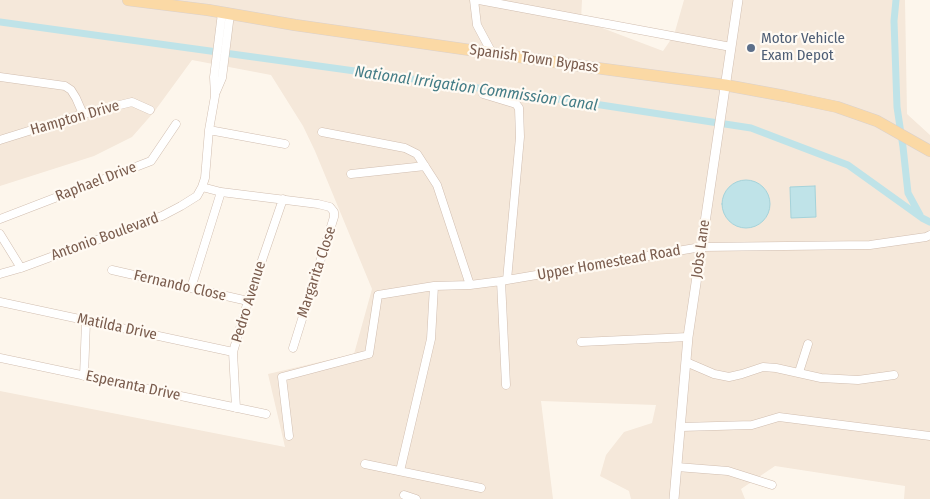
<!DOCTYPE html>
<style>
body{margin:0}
canvas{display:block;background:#fdf6ec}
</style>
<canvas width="930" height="499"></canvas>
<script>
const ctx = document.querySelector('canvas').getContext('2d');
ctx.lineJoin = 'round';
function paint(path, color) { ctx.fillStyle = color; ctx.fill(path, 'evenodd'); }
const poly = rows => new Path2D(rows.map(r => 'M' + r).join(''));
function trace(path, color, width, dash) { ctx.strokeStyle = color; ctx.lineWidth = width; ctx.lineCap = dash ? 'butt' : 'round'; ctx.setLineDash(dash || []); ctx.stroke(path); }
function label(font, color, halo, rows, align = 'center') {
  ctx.font = font + ' "Fira Sans Condensed",sans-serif'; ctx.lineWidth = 4.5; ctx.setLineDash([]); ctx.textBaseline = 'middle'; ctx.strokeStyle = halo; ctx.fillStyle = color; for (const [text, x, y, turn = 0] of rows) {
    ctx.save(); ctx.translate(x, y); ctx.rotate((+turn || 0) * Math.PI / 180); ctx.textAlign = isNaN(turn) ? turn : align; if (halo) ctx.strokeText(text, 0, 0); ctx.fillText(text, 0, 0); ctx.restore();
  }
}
const residential = poly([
 [0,0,582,0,581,20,663,51,674,35,684,0,905,0,907,114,930,135,930,499,904,499,905,486,775,466,741,489,745,499,631,499,629,491,600,476,606,455,624,432,652,423,656,405,541,401,553,499,0,499,0,391,285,447,268,374,354,354,372,289,315,151,303,126,271,75,192,60,154,112,132,137,94,156,0,186]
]);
const water = poly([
 '722 204a24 24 0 1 1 48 0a24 24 0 1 1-48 0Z',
 [815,186,816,217,791,218,790,187,815,186]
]);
const canal = poly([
 [896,0,894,21,897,107,903,147,908,193,920,215],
 [0,22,601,105,751,128,848,165,922,218,930,222]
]);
const minor = poly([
 [474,0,477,25,492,53],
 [479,0,731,47],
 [0,77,65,86,71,90,76,98,83,114],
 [216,92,222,78,230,14],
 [483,94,516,104,519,108,520,137,507,280],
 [209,130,285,144],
 [322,132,405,148,417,154,437,185,470,285],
 [0,140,83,114,132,102,150,110],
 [351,174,425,166],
 [202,187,221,192,318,204,330,207,334,212,334,217,293,348],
 [0,219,151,161,176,124],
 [0,234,21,268],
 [112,270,248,301],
 [0,274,21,268,162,216,181,206,197,196,202,187,205,178,209,130,215,96,214,77,222,13],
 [501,281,506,385],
 [191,288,221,192],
 [0,302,233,352],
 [581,342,688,337],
 [0,358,266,414],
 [686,362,714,374,729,377,742,374,763,367,776,368,821,378,858,380,894,375],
 [799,372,808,344],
 [84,376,86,321],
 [236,408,233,352,248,301,283,199],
 [681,427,752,425,779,417,930,436],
 [289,436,282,377,369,354,378,295,434,286,470,285,501,281,701,247,870,245,926,237,930,235],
 [365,464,481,488],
 [677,467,728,471,772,485],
 [400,471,431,339,434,286],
 [404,495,416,499]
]);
const tertiary = poly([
 [674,499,688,337,738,0]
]);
const primary = poly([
 [128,0,208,10,295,25,589,67,725,85,785,96,837,107,877,121,930,151]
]);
const markers = [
 [751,48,5,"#5c6f8a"]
];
const serviceNames = [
 ["Motor Vehicle",761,39],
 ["Exam Depot",761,56]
];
const streetNames = [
 ["Spanish Town Bypass",534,59,8],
 ["Hampton Drive",75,118,-16],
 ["Raphael Drive",96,182,-21],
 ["Antonio Boulevard",105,237,-20],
 ["Jobs Lane",701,249,-82],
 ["Upper Homestead Road",609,263,-10],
 ["Margarita Close",317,272,-72],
 ["Fernando Close",180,286,13],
 ["Pedro Avenue",249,302,-73],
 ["Matilda Drive",117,327,12],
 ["Esperanta Drive",133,386,12]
];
const waterNames = [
 ["National Irrigation Commission Canal",476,89,8]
];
paint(residential, '#f5e8da');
paint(water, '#bfe3e8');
trace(water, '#a5d3da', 1);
trace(canal, '#bfe3e8', 7);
trace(minor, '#d1beb0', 9);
trace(tertiary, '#d1beb0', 10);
trace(primary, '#dad1cd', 12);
trace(minor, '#fff', 8);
trace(tertiary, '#fff', 9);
trace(primary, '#fbd9a5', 11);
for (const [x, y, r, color] of markers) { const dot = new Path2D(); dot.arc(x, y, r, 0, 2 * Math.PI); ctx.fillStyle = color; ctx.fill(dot); trace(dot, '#fffaf3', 2); }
label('15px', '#4e5e75', '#fffaf3', serviceNames, 'left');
label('15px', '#7a5c4d', '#fffaf3', streetNames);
label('italic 16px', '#437c86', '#fffaf3', waterNames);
</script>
